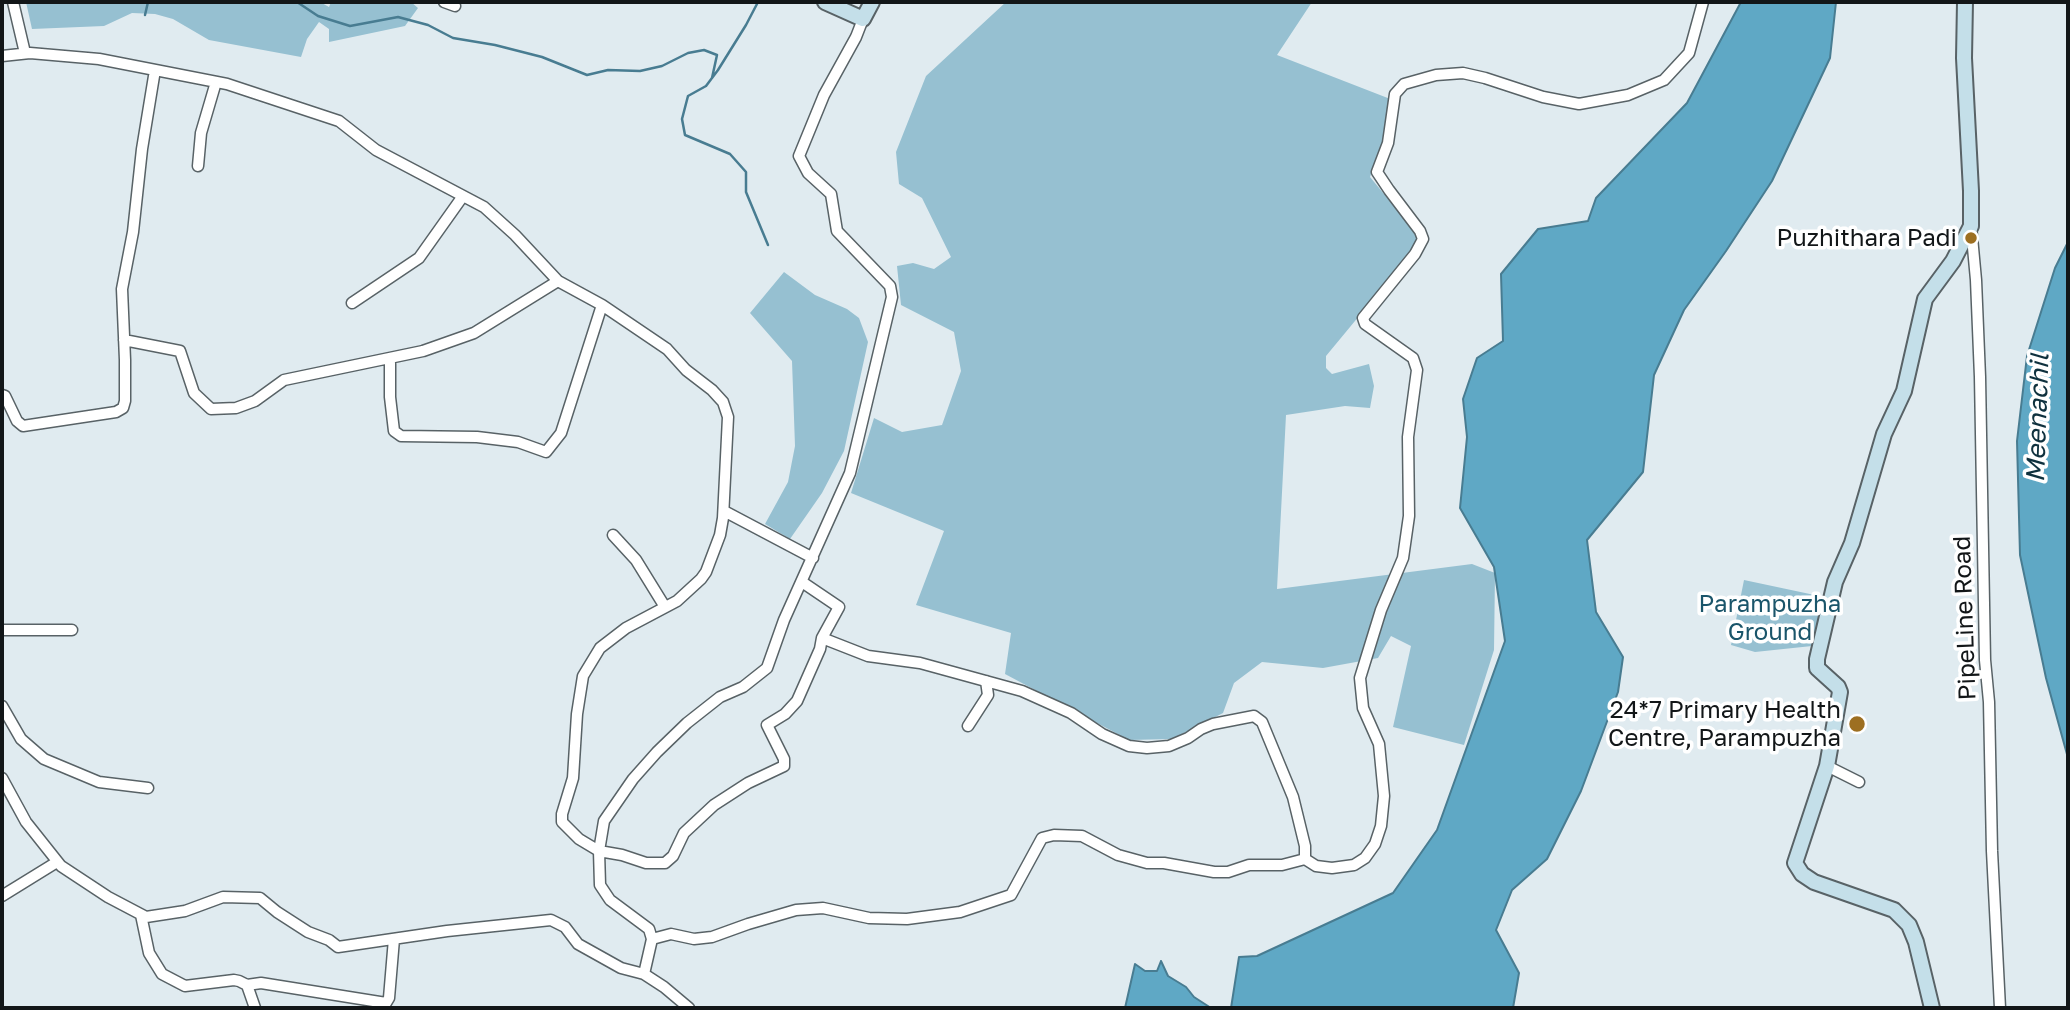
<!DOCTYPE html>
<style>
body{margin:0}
#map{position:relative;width:2070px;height:1010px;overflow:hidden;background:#e0ebf0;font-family:"Golos Text",sans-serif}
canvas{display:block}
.frame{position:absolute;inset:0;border:4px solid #121618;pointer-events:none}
</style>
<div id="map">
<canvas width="2070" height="1010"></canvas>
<div class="frame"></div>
</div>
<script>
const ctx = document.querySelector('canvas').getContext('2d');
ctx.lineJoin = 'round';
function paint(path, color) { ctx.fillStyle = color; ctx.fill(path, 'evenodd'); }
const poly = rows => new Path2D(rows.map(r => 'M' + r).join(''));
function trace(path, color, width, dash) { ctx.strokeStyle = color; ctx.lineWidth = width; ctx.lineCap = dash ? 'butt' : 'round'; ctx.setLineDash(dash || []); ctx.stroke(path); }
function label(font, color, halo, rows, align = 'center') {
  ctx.font = font + ' "Golos Text",sans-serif'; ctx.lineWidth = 7; ctx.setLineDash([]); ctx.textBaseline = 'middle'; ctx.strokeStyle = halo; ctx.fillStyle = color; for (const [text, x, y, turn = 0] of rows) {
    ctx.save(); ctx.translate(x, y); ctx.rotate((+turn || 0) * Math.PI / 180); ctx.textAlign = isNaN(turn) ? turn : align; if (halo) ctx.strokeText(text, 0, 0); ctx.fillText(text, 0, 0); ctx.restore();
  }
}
const green = poly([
 [26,2,320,2,329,7,331,2,411,2,418,8,405,26,329,42,329,29,319,22,307,39,301,57,209,40,173,19,155,14,132,13,104,26,32,29],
 [1006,2,1312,2,1277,55,1398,102,1370,177,1422,240,1326,356,1326,368,1332,374,1369,364,1374,386,1370,408,1345,406,1286,415,1277,589,1472,564,1495,573,1494,650,1464,745,1393,727,1411,646,1391,636,1378,658,1323,668,1262,662,1234,683,1223,713,1172,739,1129,740,1005,674,1011,633,916,605,944,531,851,493,874,418,902,432,942,425,961,371,954,332,901,305,897,266,913,263,934,269,951,257,922,198,899,184,896,152,926,76],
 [784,272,815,295,847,309,859,318,868,342,844,451,822,493,790,539,765,524,788,482,795,446,792,361,750,313],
 [1744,580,1824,597,1812,646,1755,652,1731,645]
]);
const water = poly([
 [1741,2,1836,2,1830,58,1772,181,1726,251,1684,310,1654,375,1643,472,1587,540,1596,612,1623,657,1618,692,1581,791,1547,859,1512,890,1496,930,1519,973,1513,1008,1231,1008,1239,957,1257,956,1393,893,1437,830,1505,641,1494,567,1460,508,1467,437,1463,399,1477,358,1503,341,1501,274,1538,229,1588,221,1596,198,1687,103,1741,2],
 [2068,242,2068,758,2046,678,2020,555,2017,441,2027,356,2055,268,2068,242],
 [1161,961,1168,976,1186,987,1194,997,1211,1008,1125,1008,1135,964,1145,971,1157,971,1161,961]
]);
const stream = poly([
 [297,2,318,16,350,26,398,17,428,25,453,38,495,45,542,57,587,75,608,70,640,71,662,66,688,53,704,50,717,55,712,78],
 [758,2,746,25,718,70,706,86,688,96,682,119,685,135,730,154,746,172,746,192,768,245],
 [145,15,148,2]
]);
const street = poly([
 [13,2,25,53],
 [444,2,455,6],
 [2,56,30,53,99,59,227,84,339,121,376,150,484,207,515,235,558,281,602,305,667,349,686,370,712,390,723,402,728,417,723,518,720,535,706,572,701,579,677,601,626,628,600,648,583,676,577,714,573,778,562,814,562,822,579,839,599,851,622,855,646,863,665,863,673,856,684,833,714,805,748,783,784,766,784,759,767,725,785,714,797,701,820,649,822,638,839,607,802,582],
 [198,166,201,133,216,82],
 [1971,226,1976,280,1980,377,1985,660,1989,702,1992,851,2000,1008],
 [352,303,419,258,463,196],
 [124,340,180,351,194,393,211,409,236,408,255,401,284,380,423,351,474,333,558,281],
 [390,359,390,397,394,431,401,436,477,437,518,442,546,452,561,433,602,305],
 [2,395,5,396,17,421,23,426,116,412,123,408,125,401,125,360,122,289,133,232,142,149,155,70],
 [724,511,813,558],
 [613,535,636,560,665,607],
 [2,630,72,630],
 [822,638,868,656,920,663,1022,691,1071,713,1102,734,1129,746,1147,748,1169,746,1188,738,1201,729,1213,724,1254,716,1262,722,1293,797,1305,846,1305,859,1316,866,1332,868,1354,865,1365,858,1375,844,1381,826,1384,796,1379,744,1363,708,1360,678,1381,610,1403,558,1409,516,1408,437,1417,370,1413,358,1365,324,1363,318,1415,254,1423,239,1420,231,1389,190,1377,172,1388,143,1395,94,1404,84,1436,75,1463,73,1485,78,1543,97,1579,104,1628,95,1664,80,1689,53,1703,2],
 [2,706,21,739,44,759,99,782,148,788],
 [968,726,988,695,986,681],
 [1827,766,1859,782],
 [2,778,26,822,61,866,108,897,146,917,185,911,223,897,260,898,277,912,308,932,329,940,338,947,447,931,551,920,565,927,578,944,621,968,644,974,664,987,689,1008],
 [2,896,57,862],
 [141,915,149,953,162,974,185,986,234,980,239,981,247,985,255,1008],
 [652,939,671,934,694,939,712,937,748,924,796,910,823,908,869,918,907,919,960,912,1011,895,1042,838,1054,835,1082,836,1118,855,1147,863,1164,863,1214,872,1228,872,1249,865,1282,865,1305,859],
 [644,974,652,939,649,929,610,900,600,885,599,851,604,821,633,779,657,752,687,723,720,697,743,687,767,668,784,620,850,473,892,297,890,286,837,231,831,194,808,173,799,156,824,95,856,37,863,19],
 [247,985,261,983,386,1003,389,998,394,939]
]);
const secondary = poly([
 [825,2,863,19,872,2],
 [1932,1008,1916,942,1909,925,1894,910,1814,882,1802,874,1795,863,1827,766,1840,692,1838,687,1817,668,1817,659,1835,582,1852,543,1884,434,1904,391,1925,299,1953,261,1971,226,1971,191,1964,58,1965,2]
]);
const markers = [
 [1971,238,7,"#9d6f21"],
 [1857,724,9,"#9d6f21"]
];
const poiNames = [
 ["Puzhithara Padi",1957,238],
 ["24*7 Primary Health",1841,710],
 ["Centre, Parampuzha",1841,738]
];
const parkNames = [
 ["Parampuzha",1770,604],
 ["Ground",1770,632]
];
const streetNames = [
 ["PipeLine Road",1965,618,-92]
];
const waterNames = [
 ["Meenachil",2038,418,-88]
];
paint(green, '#96c0d1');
paint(water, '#5fa8c5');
trace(water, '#487c91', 2);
trace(stream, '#487c91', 2.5);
trace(street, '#586266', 13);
trace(secondary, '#586266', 18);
trace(street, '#fff', 10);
trace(secondary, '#c4dfe9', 14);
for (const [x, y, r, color] of markers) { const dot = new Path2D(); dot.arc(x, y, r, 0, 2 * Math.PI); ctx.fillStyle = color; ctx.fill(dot); trace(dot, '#fff', 2.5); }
label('24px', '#121618', '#fff', poiNames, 'right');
label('24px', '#1a556a', '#fff', parkNames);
label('24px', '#121618', '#fff', streetNames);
label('italic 26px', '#0f313e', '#fff', waterNames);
</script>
